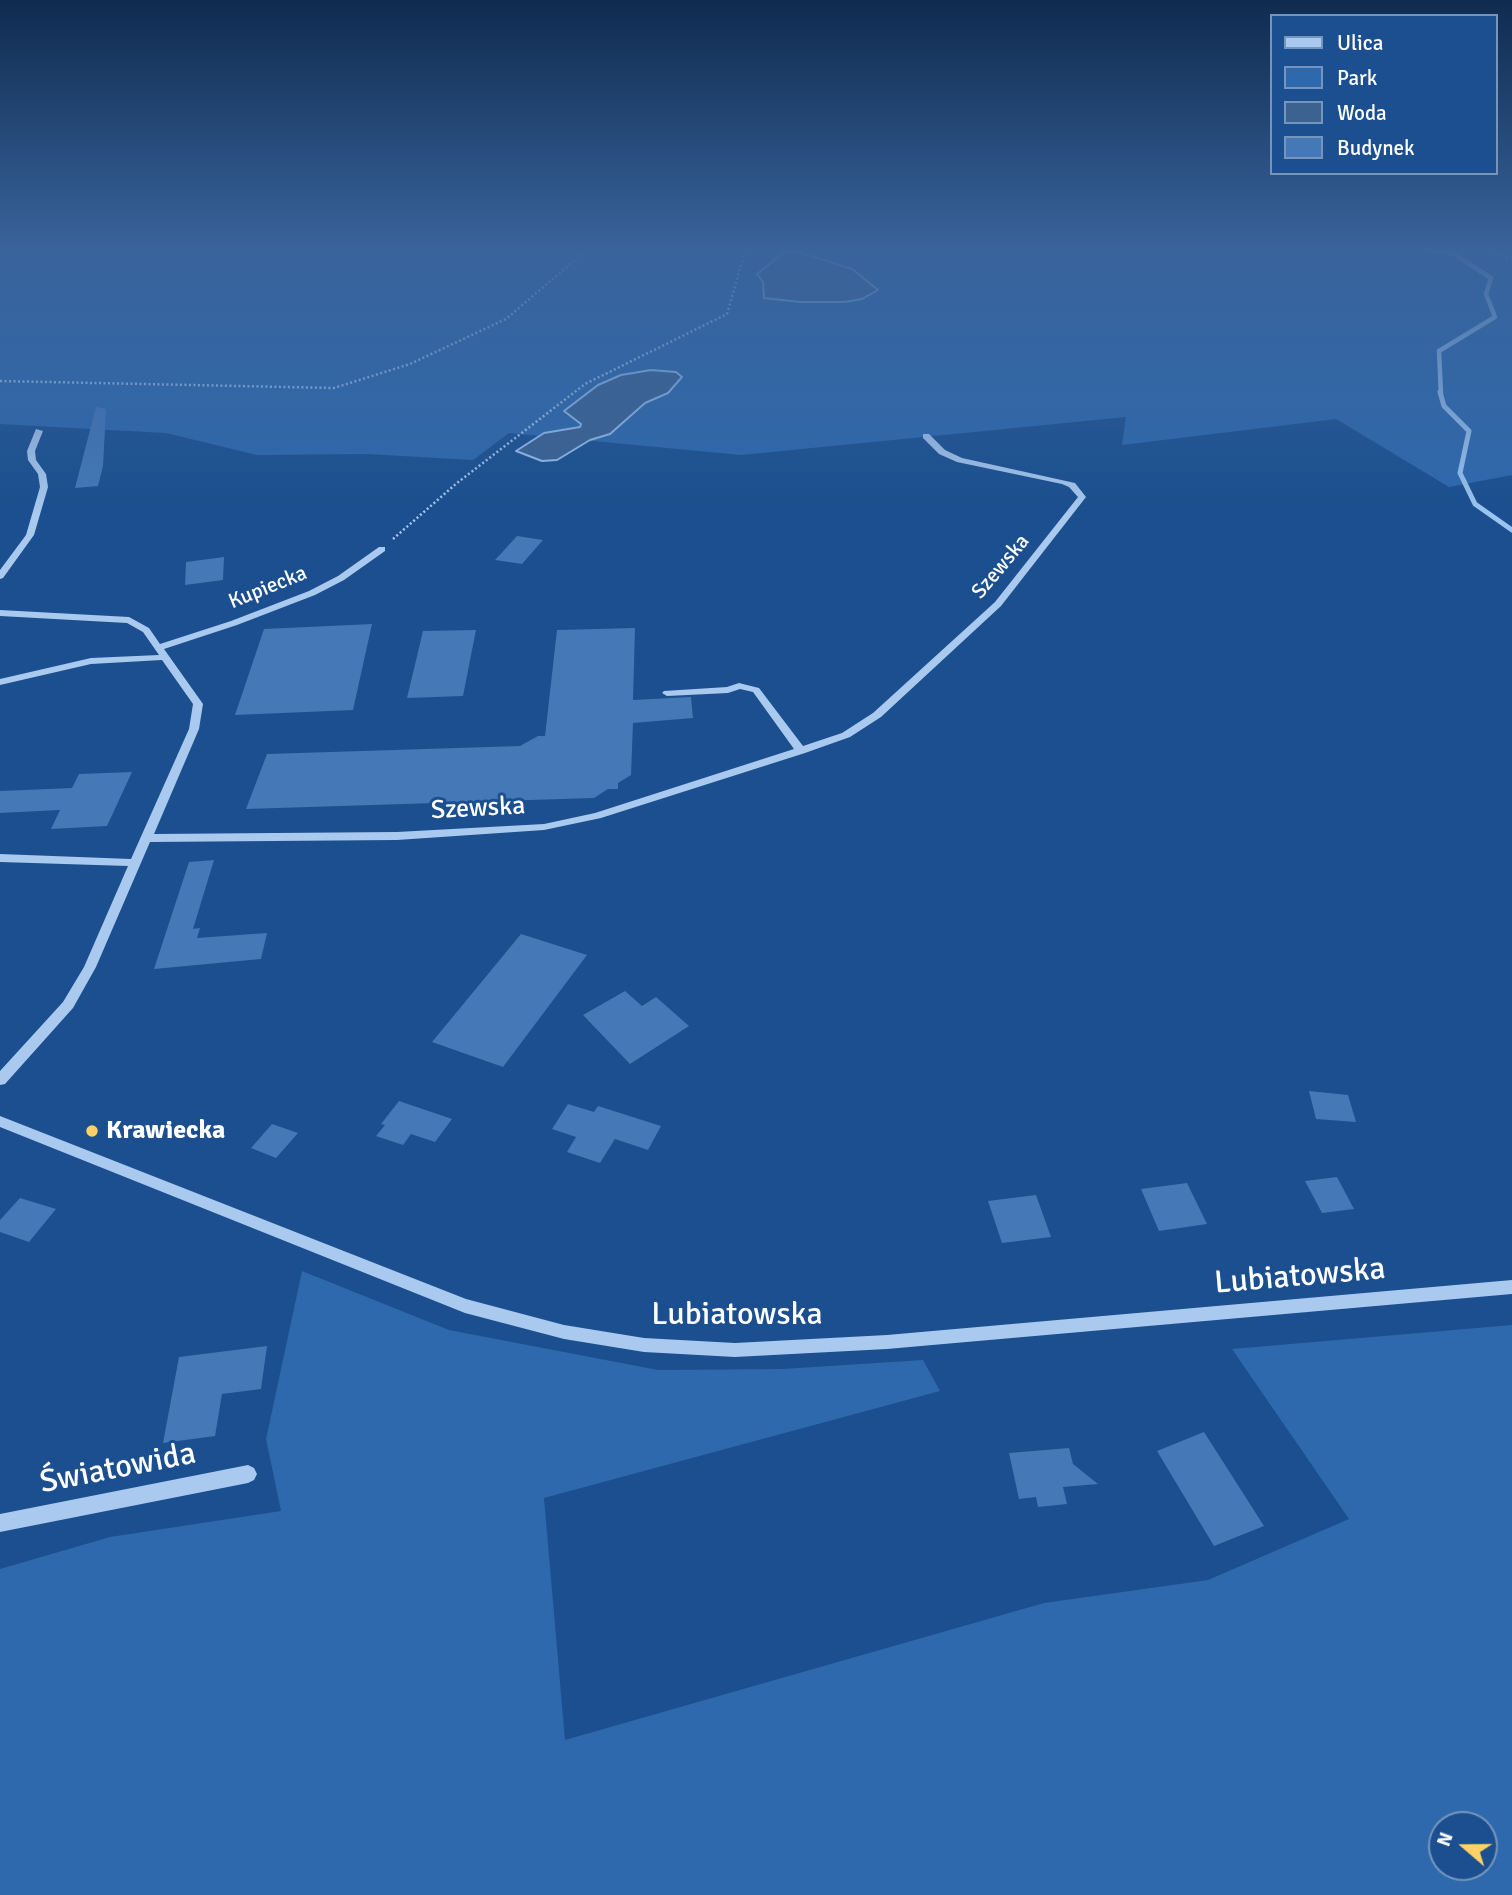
<!DOCTYPE html>
<meta charset="utf-8">
<style>
body{margin:0}
#map{position:relative;width:1512px;height:1895px;overflow:hidden;background:#1b4f8f;font-family:Signika,sans-serif}
canvas{display:block}
.legend{position:absolute;left:1270px;top:14px;width:228px;height:161px;box-sizing:border-box;background:#1b4f8f;border:2px solid #7695bc;margin:0;padding:9px 12px;list-style:none;font-size:21px;color:#fff}
.legend li{display:flex;align-items:center;gap:14px;height:35px}
.legend b{width:35px;border:2px solid #7695bc}
.north{position:absolute;left:1428px;top:1811px;width:70px;height:70px;box-sizing:border-box;background:#1b4f8f;border:2px solid #7695bc;border-radius:50%;rotate:290deg;font-size:19px;font-weight:700;line-height:28px;text-align:center;color:#fff}
.north::after{content:'';display:block;margin:auto;width:24px;height:32px;background:#ffd166;clip-path:polygon(50% 0,100% 100%,50% 72%,0 100%)}
</style>
<div id="map">
<canvas width="1512" height="1895"></canvas>
<ul class="legend">
<li><b style="height:9px;background:#a9c9ee"></b>Ulica</li>
<li><b style="height:19px;background:#2e69ad"></b>Park</li>
<li><b style="height:19px;background:#3c6290"></b>Woda</li>
<li><b style="height:19px;background:#4478b7"></b>Budynek</li>
</ul>
<div class="north">N</div>
</div>
<script>
const ctx = document.querySelector('canvas').getContext('2d');
ctx.lineJoin = 'round';
function paint(path, color) { ctx.fillStyle = color; ctx.fill(path, 'evenodd'); }
const poly = rows => new Path2D(rows.map(r => 'M' + r).join(''));
function trace(path, color, width, dash) { ctx.strokeStyle = color; ctx.lineWidth = width; ctx.lineCap = dash ? 'butt' : 'round'; ctx.setLineDash(dash || []); ctx.stroke(path); }
function label(font, color, halo, rows, align = 'center') {
  ctx.font = font + ' Signika,sans-serif'; ctx.lineWidth = 6; ctx.setLineDash([]); ctx.textBaseline = 'middle'; ctx.strokeStyle = halo; ctx.fillStyle = color; for (const [text, x, y, turn = 0] of rows) {
    ctx.save(); ctx.translate(x, y); ctx.rotate((+turn || 0) * Math.PI / 180); ctx.textAlign = isNaN(turn) ? turn : align; if (halo) ctx.strokeText(text, 0, 0); ctx.fillText(text, 0, 0); ctx.restore();
  }
}
const green = poly([
 [0,248,1512,248,1512,475,1449,487,1336,419,1122,445,1126,417,741,455,509,433,473,460,367,454,257,455,166,433,0,424],
 [302,1271,449,1330,658,1370,783,1369,923,1360,940,1391,544,1498,565,1740,1044,1603,1208,1580,1349,1519,1232,1349,1512,1325,1512,1895,0,1895,0,1569,110,1537,281,1511,266,1439],
 [1442,1825,1484,1825,1484,1867,1442,1867]
]);
const water = poly([
 [785,252,798,252,852,269,878,290,862,299,845,302,800,302,764,298,763,282,757,274,785,252],
 [651,370,676,372,682,377,668,393,645,403,610,434,590,440,557,460,542,461,516,451,544,433,580,427,581,424,564,411,598,385,621,375,651,370]
]);
const streamFar1 = poly([
 [1423,248,1454,254,1491,278,1486,294,1495,317,1439,351,1441,394]
]);
const stream = poly([
 [1440,392,1444,406,1469,431,1460,473,1475,504,1512,530]
]);
const building = poly([
 [96,407,106,409,103,466,98,486,75,488],
 [517,536,543,540,522,564,495,560],
 [224,557,223,580,185,585,186,562],
 [372,624,353,710,235,715,264,629],
 [635,628,633,700,691,697,693,718,633,723,631,775,618,783,618,789,608,789,594,798,246,809,267,754,520,746,538,736,545,736,557,630],
 [476,630,463,696,407,698,423,631],
 [132,772,107,826,51,829,60,810,0,813,0,791,72,788,79,774],
 [214,860,193,929,200,928,197,938,267,933,261,959,154,969,189,862],
 [521,934,587,955,503,1067,432,1042],
 [625,991,642,1006,656,997,689,1026,630,1064,583,1015],
 [1309,1091,1348,1095,1356,1122,1316,1119],
 [399,1101,452,1119,435,1142,411,1134,403,1145,376,1136,385,1125,381,1124],
 [568,1104,594,1112,598,1106,661,1126,648,1150,615,1139,600,1163,567,1152,576,1137,552,1129],
 [272,1124,298,1133,276,1158,251,1148],
 [1337,1177,1354,1209,1322,1213,1305,1181],
 [1187,1183,1207,1224,1159,1231,1141,1189],
 [1036,1195,1051,1237,1002,1243,988,1201],
 [20,1198,56,1209,29,1242,0,1232,0,1220],
 [267,1346,261,1389,222,1394,215,1436,163,1443,179,1357],
 [1204,1432,1264,1526,1214,1546,1157,1451],
 [1069,1448,1073,1464,1098,1484,1063,1487,1067,1504,1038,1507,1036,1497,1019,1499,1009,1453]
]);
const path = poly([
 [1476,248,1512,259],
 [0,381,334,388,410,364,506,319,589,248],
 [393,539,457,483,585,384,727,314,744,255,758,248]
]);
const minor = poly([
 [36,429,43,431,35,451,36,460,46,474,48,487,34,535,3,578,0,579,0,570,26,535,40,487,38,474,28,460,27,451,36,429],
 [923,434,929,434,945,450,962,458,1075,483,1086,497,1001,606,881,717,850,737,805,753,601,818,544,830,397,840,150,842,96,967,73,1008,5,1084,0,1085,0,1071,63,1002,84,967,128,866,0,862,0,854,131,859,189,729,193,704,162,660,91,664,0,685,0,679,91,658,159,655,143,632,127,623,0,616,0,610,129,617,149,628,160,644,231,621,309,591,338,576,379,547,385,547,385,551,344,580,315,595,237,625,164,649,203,704,199,729,154,834,397,832,544,824,595,813,794,749,753,692,740,689,728,693,667,696,662,693,664,691,727,687,739,683,759,688,803,746,842,733,873,713,995,602,1078,497,1069,487,1062,484,957,462,939,454,923,438,923,434],
 [0,1116,466,1299,564,1325,644,1338,735,1343,887,1335,1512,1280,1512,1294,887,1349,735,1357,644,1352,564,1339,465,1313,0,1127,0,1116],
 [248,1465,254,1468,257,1474,254,1480,248,1483,0,1532,0,1514,248,1465]
]);
const markers = [
 [92,1131,7,"#ffd166"]
];
const farStreetnames = [
 ["Szewska",1001,567,-50],
 ["Kupiecka",268,588,-22]
];
const streetNames = [
 ["Szewska",478,809,-3]
];
const poiNames = [
 ["Krawiecka",106,1131]
];
const nearStreetnames = [
 ["Lubiatowska",1300,1277,-5],
 ["Lubiatowska",737,1316],
 ["Światowida",118,1469,-11]
];
paint(green, '#2e69ad');
paint(water, '#3c6290');
trace(water, '#9cc4f0', 2);
trace(streamFar1, '#9cc4f0', 4.5);
trace(stream, '#9cc4f0', 5);
paint(building, '#4478b7');
trace(path, '#a9c9ee', 2.5, [2, 2.5]);
paint(minor, '#a9c9ee');
const sky = ctx.createLinearGradient(0, 0, 0, 514);
sky.addColorStop(0, '#0f2b4f');
sky.addColorStop(0.48, '#39639b');
sky.addColorStop(1, '#39639b00');
ctx.fillStyle = sky;
ctx.fillRect(0, 0, 1512, 514);
for (const [x, y, r, color] of markers) { const dot = new Path2D(); dot.arc(x, y, r, 0, 2 * Math.PI); ctx.fillStyle = color; ctx.fill(dot); trace(dot, '#1b4f8f', 2.5); }
label('21px', '#fff', '#1b4f8f', farStreetnames);
label('26px', '#fff', '#1b4f8f', streetNames);
label('bold 26px', '#fff', '#1b4f8f', poiNames, 'left');
label('32px', '#fff', '#1b4f8f', nearStreetnames);
</script>
